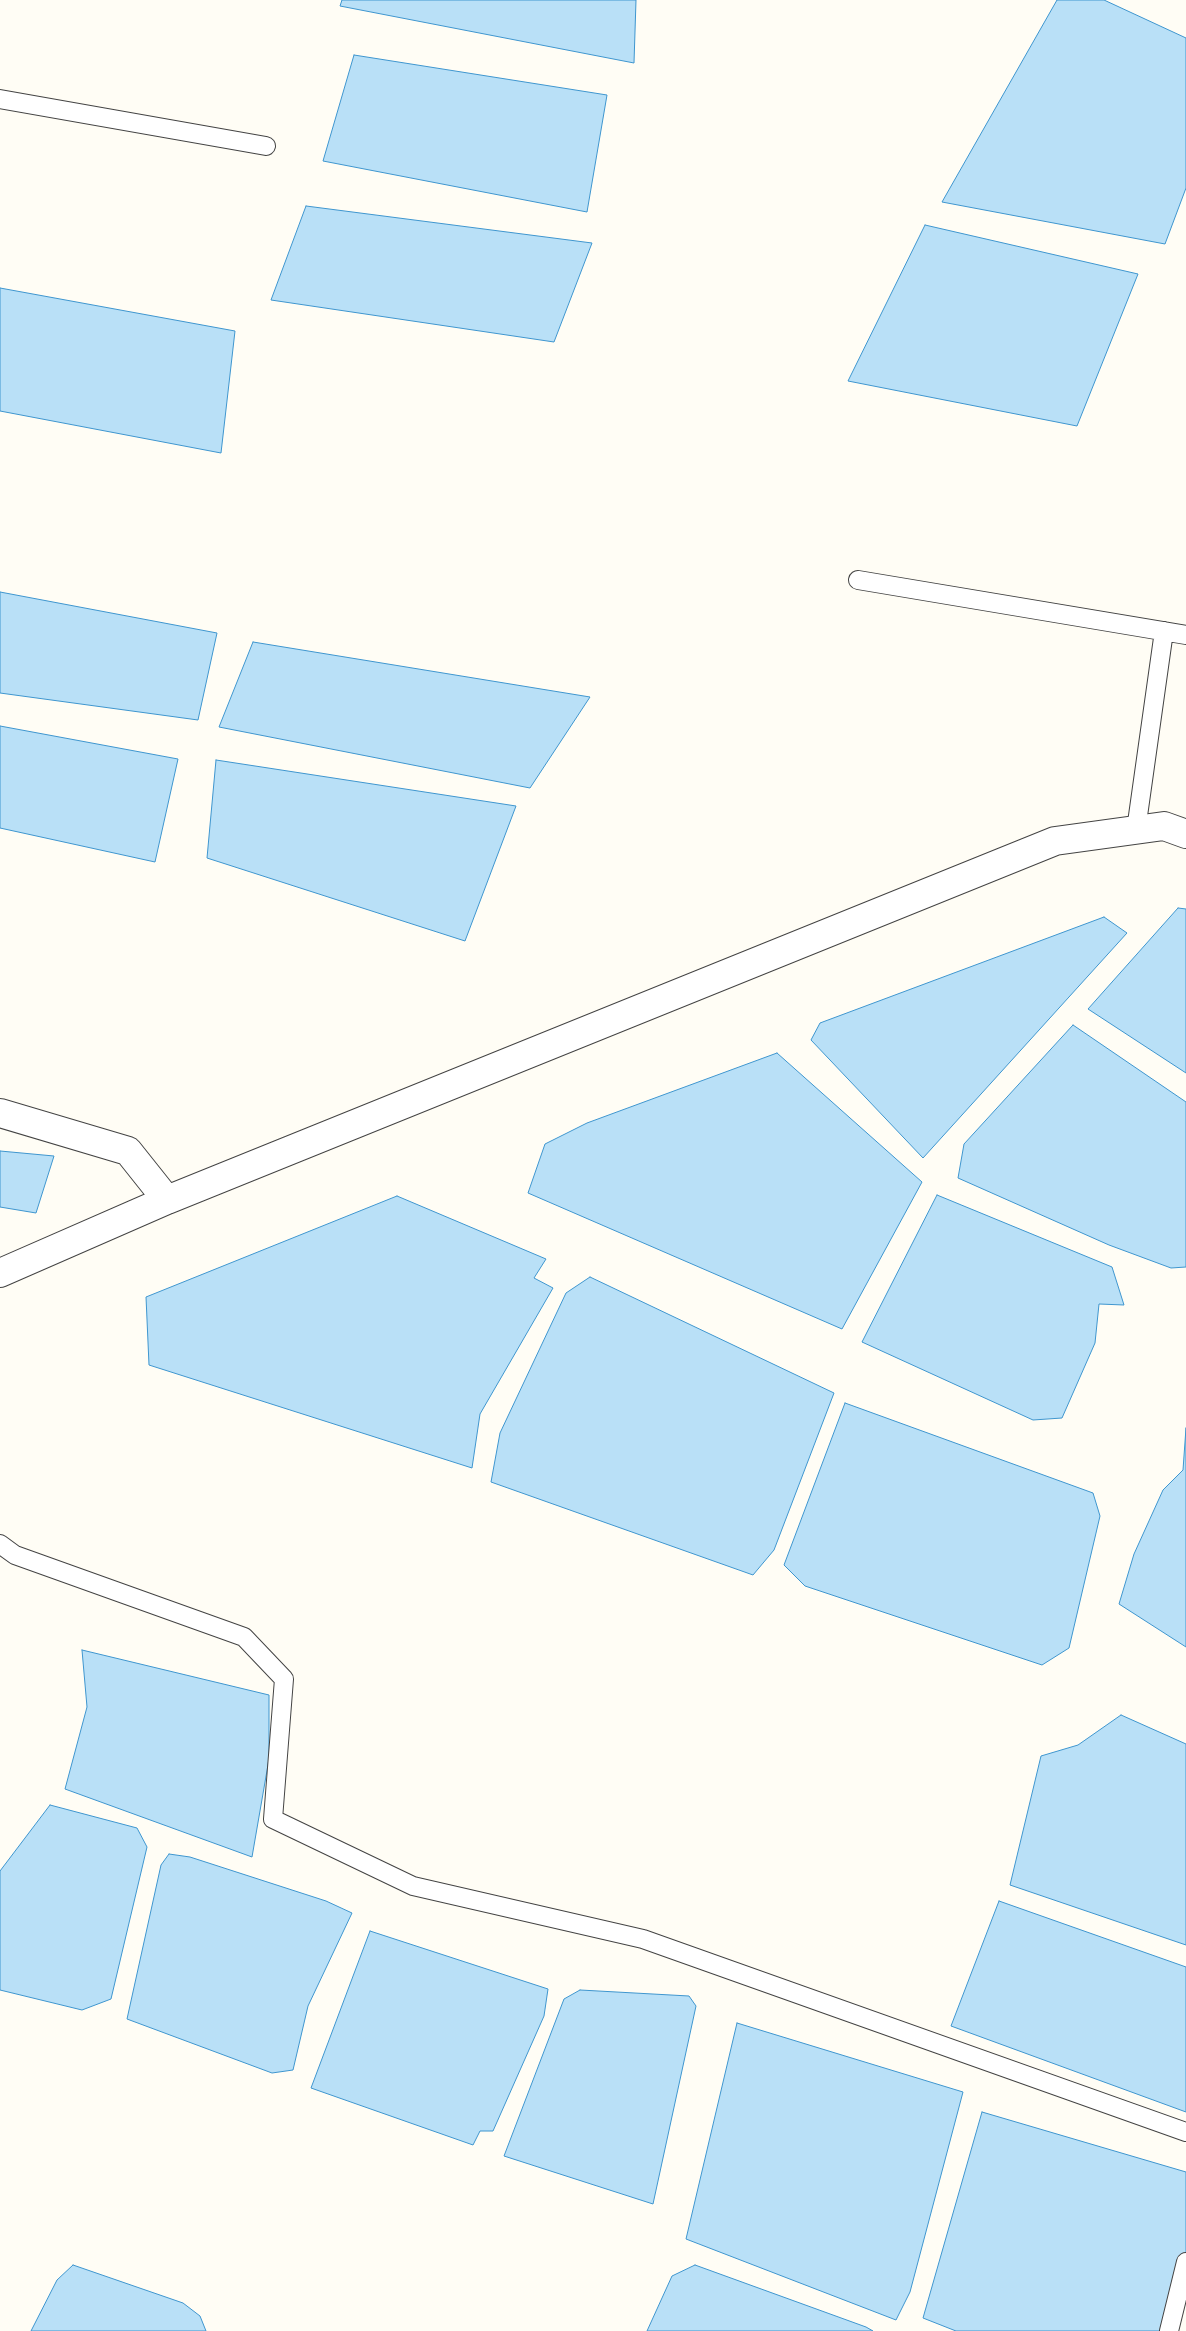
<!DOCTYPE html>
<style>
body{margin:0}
canvas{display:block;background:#fffdf5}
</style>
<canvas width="1186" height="2331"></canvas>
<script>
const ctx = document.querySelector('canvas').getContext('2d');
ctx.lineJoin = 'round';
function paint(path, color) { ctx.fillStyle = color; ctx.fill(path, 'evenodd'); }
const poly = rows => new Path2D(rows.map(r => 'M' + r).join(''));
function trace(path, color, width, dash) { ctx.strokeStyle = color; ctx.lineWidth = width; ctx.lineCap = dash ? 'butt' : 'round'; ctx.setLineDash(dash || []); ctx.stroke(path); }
const water = poly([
 [342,0,636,0,634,63,340,6,342,0],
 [1057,0,1104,0,1186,38,1186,188,1165,244,942,202,1057,0],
 [354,55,607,95,587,212,323,161,354,55],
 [306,206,592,243,554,342,271,300,306,206],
 [925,225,1138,274,1077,426,848,381,925,225],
 [0,288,235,331,221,453,0,411,0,288],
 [0,592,217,633,198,720,0,693,0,592],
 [253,642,590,697,530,788,219,727,253,642],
 [0,726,178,759,155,862,0,828,0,726],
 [216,760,516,806,465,941,207,858,216,760],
 [1178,908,1186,909,1186,1073,1088,1009,1178,908],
 [1104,917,1127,933,923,1158,811,1040,820,1023,1104,917],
 [1073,1025,1186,1102,1186,1267,1171,1268,1109,1245,958,1178,964,1144,1073,1025],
 [777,1053,922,1182,842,1329,528,1193,545,1144,587,1123,777,1053],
 [0,1151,54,1156,36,1213,0,1207,0,1151],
 [937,1195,1112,1267,1124,1305,1099,1304,1095,1343,1062,1418,1033,1420,862,1342,937,1195],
 [397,1196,546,1259,534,1278,553,1288,480,1414,472,1468,149,1365,146,1297,397,1196],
 [590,1277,834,1393,774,1550,753,1575,491,1482,500,1433,566,1293,590,1277],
 [845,1403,1093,1493,1100,1516,1069,1648,1042,1665,805,1586,784,1565,845,1403],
 [1186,1428,1186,1647,1119,1604,1134,1554,1163,1490,1183,1470,1186,1428],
 [82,1650,269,1695,269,1759,252,1857,65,1789,87,1707,82,1650],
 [1121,1715,1186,1744,1186,1945,1010,1885,1041,1756,1078,1745,1121,1715],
 [50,1805,137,1828,147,1847,111,1999,82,2010,0,1990,0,1871,50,1805],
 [169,1854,190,1857,326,1901,352,1913,308,2006,293,2070,272,2073,127,2019,161,1865,169,1854],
 [999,1901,1186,1967,1186,2112,951,2026,999,1901],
 [370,1931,548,1989,544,2016,493,2131,480,2131,473,2145,311,2088,370,1931],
 [580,1990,689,1996,696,2006,653,2204,504,2156,564,1999,580,1990],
 [737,2023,963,2092,910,2292,896,2320,686,2239,737,2023],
 [982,2112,1186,2172,1186,2279,1171,2331,956,2331,923,2318,982,2112],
 [73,2265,183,2303,200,2316,206,2331,31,2331,57,2280,73,2265],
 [695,2265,866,2327,873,2331,647,2331,672,2276,695,2265]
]);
const service = poly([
 [0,99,266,146],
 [858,580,1186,635],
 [1136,830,1164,631],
 [0,1544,15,1555,244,1637,284,1679,273,1819,413,1886,643,1939,1186,2132],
 [1169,2331,1186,2262]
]);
const tertiary = poly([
 [0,1113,128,1151,167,1200],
 [0,1273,167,1200,1055,841,1164,826,1186,834]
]);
paint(water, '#b9e0f7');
trace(water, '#3f96cf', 1);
trace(service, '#444', 20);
trace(tertiary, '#444', 30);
trace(service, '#fff', 18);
trace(tertiary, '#fff', 28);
</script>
